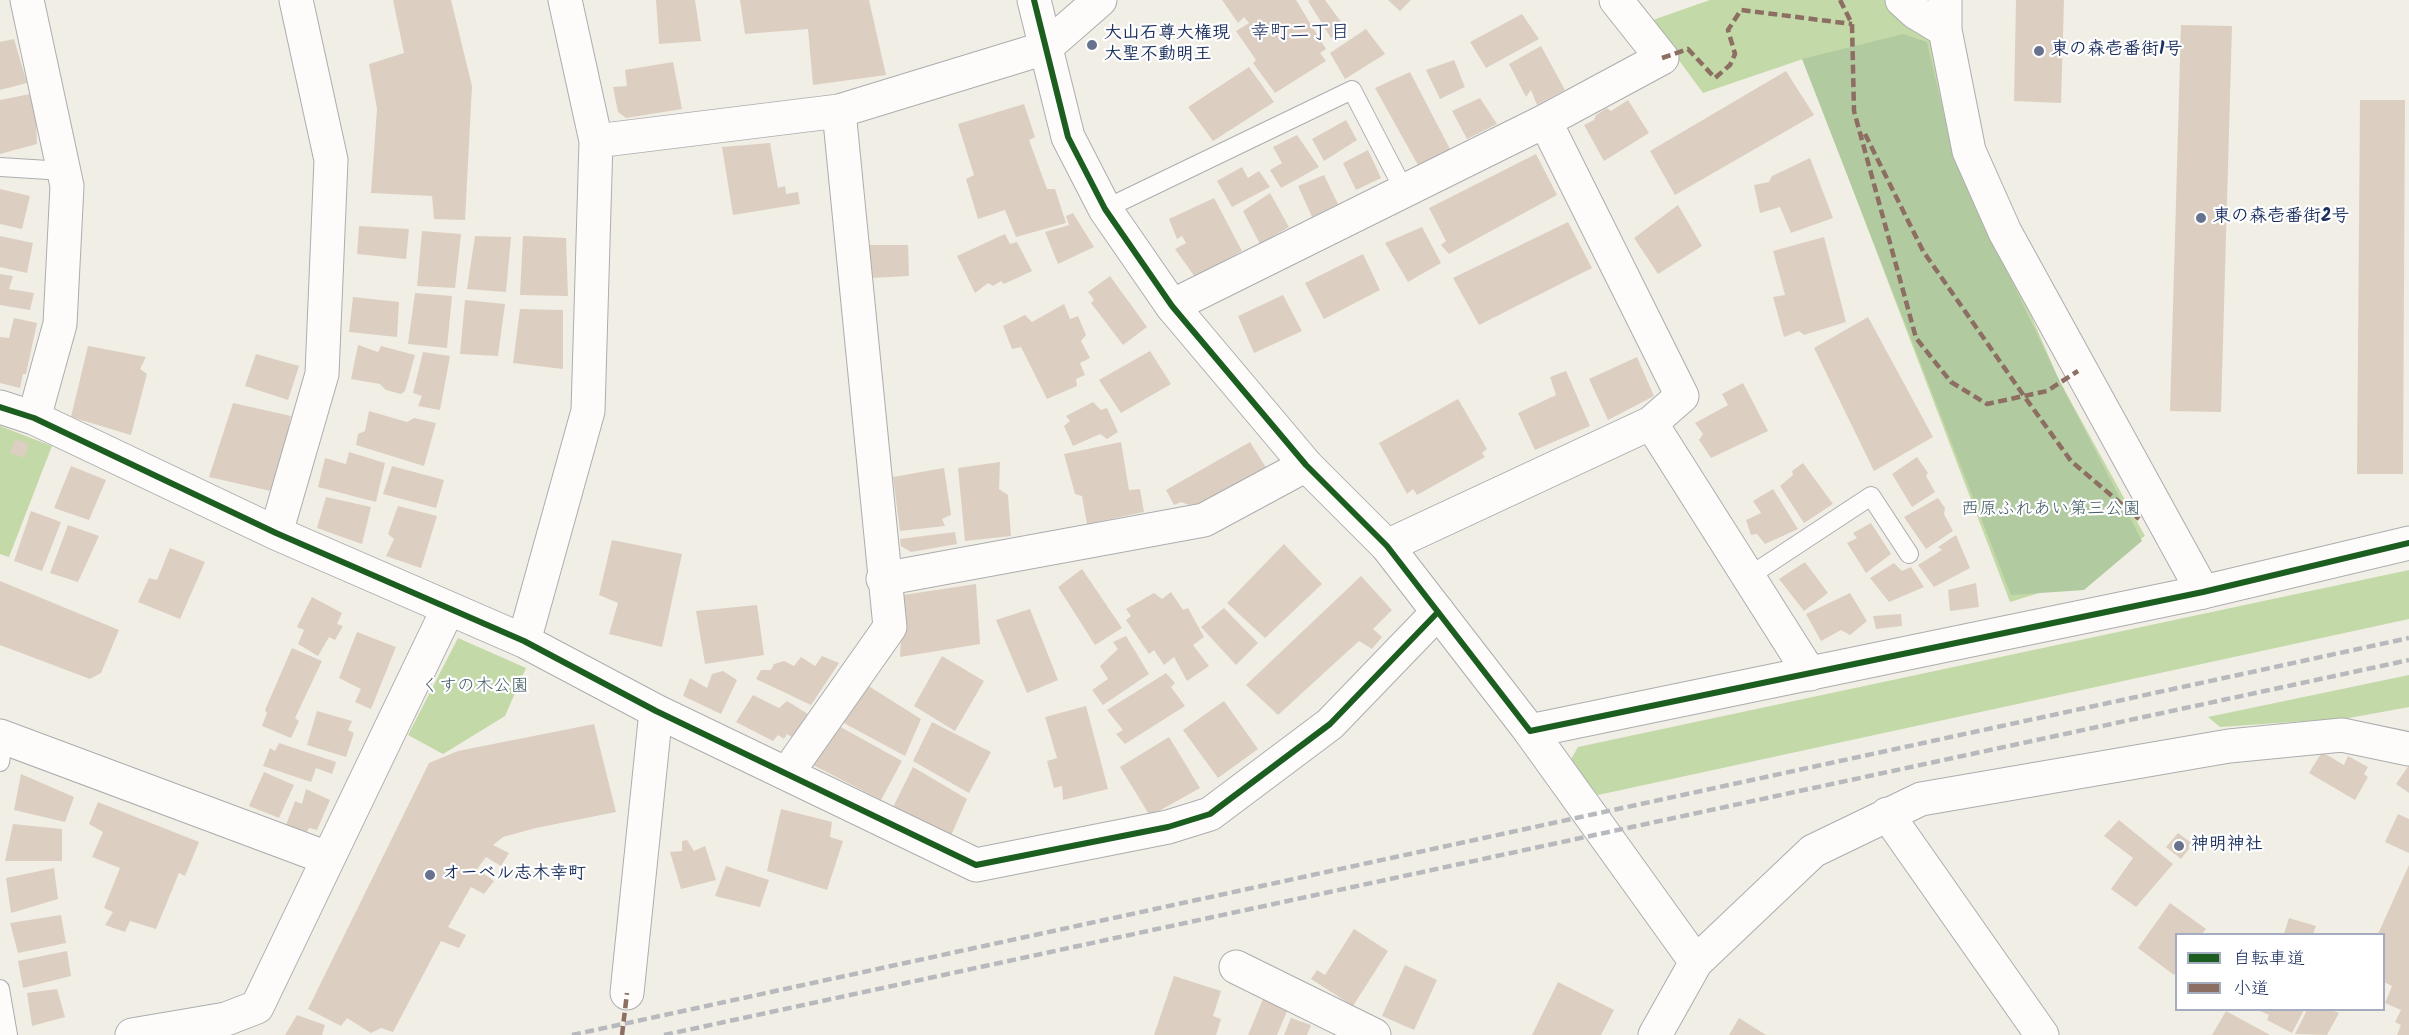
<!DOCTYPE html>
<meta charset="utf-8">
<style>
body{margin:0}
#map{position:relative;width:2409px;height:1035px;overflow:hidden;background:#f1eee6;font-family:Kalam,"Klee One",sans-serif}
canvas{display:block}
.legend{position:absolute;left:2175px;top:933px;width:210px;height:78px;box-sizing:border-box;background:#fff;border:2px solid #a4acbf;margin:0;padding:8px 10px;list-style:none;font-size:18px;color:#1b2f5e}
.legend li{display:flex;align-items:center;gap:12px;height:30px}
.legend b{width:30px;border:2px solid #a4acbf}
</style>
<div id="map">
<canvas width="2409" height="1035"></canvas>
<ul class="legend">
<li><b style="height:8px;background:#1b5e20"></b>自転車道</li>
<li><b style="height:8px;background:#8d6e63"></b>小道</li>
</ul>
</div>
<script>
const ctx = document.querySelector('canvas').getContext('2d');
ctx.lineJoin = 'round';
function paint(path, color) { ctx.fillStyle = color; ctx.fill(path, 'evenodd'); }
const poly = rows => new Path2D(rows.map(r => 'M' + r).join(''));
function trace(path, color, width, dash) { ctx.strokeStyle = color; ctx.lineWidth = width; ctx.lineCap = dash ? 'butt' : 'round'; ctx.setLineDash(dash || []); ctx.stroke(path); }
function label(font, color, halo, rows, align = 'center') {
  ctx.font = font + ' Kalam,"Klee One",sans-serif'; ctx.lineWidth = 4.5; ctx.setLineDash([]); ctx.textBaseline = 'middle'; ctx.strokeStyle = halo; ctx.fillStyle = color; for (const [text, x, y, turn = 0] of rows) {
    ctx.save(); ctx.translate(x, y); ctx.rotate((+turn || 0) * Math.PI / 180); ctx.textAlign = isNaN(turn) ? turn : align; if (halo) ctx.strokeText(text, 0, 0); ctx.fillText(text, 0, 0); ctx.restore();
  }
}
const green = poly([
 [1710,0,1887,0,1932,39,1961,154,2059,380,2145,536,2081,580,2010,602,1803,59,1703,93,1650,21],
 [0,426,52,446,9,557,0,554],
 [2409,570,2409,619,1598,795,1570,761,1578,747],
 [458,638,526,668,505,716,443,754,408,735],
 [2409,675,2409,707,2349,718,2220,727,2208,717]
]);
const forest = poly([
 [1903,34,1927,42,1955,162,2059,380,2142,541,2084,590,2011,595,1802,59]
]);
const building = poly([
 [393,0,451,0,472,86,465,220,434,219,432,196,371,193,377,109,369,64,404,53],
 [656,0,695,0,701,41,659,44],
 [740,0,869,0,886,75,813,85,808,29,745,34],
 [1222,0,1296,0,1326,49,1320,53,1326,61,1275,93,1253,63,1256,60,1236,31,1249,23,1244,17,1238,23],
 [1310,0,1325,0,1347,30,1331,38,1308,1],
 [1388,0,1411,0,1400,11],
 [2016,0,2064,0,2061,103,2014,101],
 [1522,14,1539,39,1486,68,1470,42],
 [2181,25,2232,26,2221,412,2170,411],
 [1366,29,1385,54,1345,79,1330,53],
 [14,39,27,83,0,90,0,42],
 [1541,46,1565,90,1537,105,1531,90,1526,97,1509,64],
 [1454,60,1465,87,1440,99,1426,70],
 [673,62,682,109,626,118,618,112,613,87,627,86,625,70],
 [1249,67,1274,102,1213,141,1188,107],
 [1786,71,1814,115,1675,195,1650,151],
 [1410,72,1450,149,1419,167,1375,88],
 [35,93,37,144,0,154,0,100],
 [1480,98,1497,124,1467,139,1452,111],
 [1628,100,1649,133,1604,161,1584,125,1594,120,1596,115,1607,108,1611,111],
 [2360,100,2405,100,2403,474,2357,474],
 [1024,104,1035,137,1029,140,1047,189,1055,189,1066,223,1016,237,1005,210,978,219,966,179,974,175,958,124],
 [1346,120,1357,140,1324,161,1312,139],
 [1297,135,1319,167,1281,188,1270,170,1282,163,1273,147],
 [770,143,778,188,785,186,786,194,798,192,800,204,733,215,722,147],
 [1368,150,1381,178,1356,190,1343,163],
 [1536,154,1557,195,1449,254,1441,245,1446,241,1429,208],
 [1810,158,1833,218,1791,233,1780,207,1760,213,1754,185,1769,182,1772,176],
 [1242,167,1248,178,1259,171,1270,187,1232,207,1217,181],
 [1324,175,1338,204,1312,217,1298,186],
 [0,189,30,196,22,229,0,224],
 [1270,193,1289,227,1260,244,1243,211],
 [1214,198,1242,251,1195,277,1175,249,1186,243,1182,236,1177,239,1169,219],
 [1678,205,1702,246,1658,274,1634,238],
 [1073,213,1094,247,1058,264,1045,232,1069,225,1066,216],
 [1568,222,1592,268,1479,325,1453,278],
 [359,226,409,229,406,259,357,254],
 [1422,227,1441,263,1408,282,1385,243],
 [422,231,461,234,455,288,417,286],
 [1005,234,1010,244,1017,242,1032,271,1004,284,1001,281,993,286,988,283,975,293,957,256],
 [0,236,33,243,27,273,0,267],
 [475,236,511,237,506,292,467,289],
 [523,236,566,238,568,296,520,295],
 [1824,237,1846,322,1804,335,1799,331,1784,337,1773,297,1785,295,1773,251],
 [867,245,908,245,909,276,870,278],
 [1363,254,1380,290,1324,319,1305,283],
 [0,274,13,276,9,289,34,293,30,310,0,305],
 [1110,276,1147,327,1123,345,1091,303,1094,300,1088,292],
 [415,293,452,296,447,348,408,344],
 [1283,295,1302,331,1254,353,1238,316],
 [353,297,399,302,397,337,349,332],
 [465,300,505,304,498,356,460,354],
 [1064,304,1070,319,1078,316,1086,335,1081,341,1090,358,1080,363,1085,375,1076,379,1077,386,1047,399,1021,347,1012,349,1003,326,1025,315,1032,322],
 [520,309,563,310,563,369,513,363],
 [1868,317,1933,437,1874,471,1814,348],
 [14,318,37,323,26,374,23,374,20,388,0,383,0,337,9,338],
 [358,345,378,352,381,346,415,355,405,391,401,394,386,390,380,384,351,379],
 [88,346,146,357,140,369,147,374,131,435,71,417],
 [1150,351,1171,384,1121,413,1099,380],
 [423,352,450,356,440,410,418,406,422,396,413,393],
 [256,354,299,366,288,400,245,386],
 [1637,357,1654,396,1608,420,1589,379],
 [1566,371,1590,426,1535,450,1518,413,1556,395,1550,377],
 [1743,383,1768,431,1711,458,1699,440,1703,434,1695,423,1728,405,1722,394],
 [1458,399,1487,449,1482,453,1485,457,1417,495,1413,489,1407,494,1379,443],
 [1093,402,1101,410,1107,408,1118,432,1107,439,1100,434,1073,446,1064,426,1070,421,1066,416],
 [233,403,291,416,275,492,209,477],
 [369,411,407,422,414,418,436,423,424,466,356,445,358,434,365,431],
 [15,439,29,444,24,458,10,453],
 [1121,442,1129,490,1140,489,1144,512,1087,524,1082,496,1075,494,1064,454],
 [1250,442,1267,469,1207,503,1189,505,1181,502,1174,505,1166,490],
 [349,452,385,463,376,502,318,487,325,458,346,464],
 [1917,457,1928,473,1926,476,1935,492,1912,507,1892,474],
 [1000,462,999,489,1008,495,1011,536,965,541,958,468],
 [1803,463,1833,504,1804,523,1780,486,1793,475,1792,471],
 [71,466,106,480,89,520,54,508],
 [392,466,444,480,436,508,383,494],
 [944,468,951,515,942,519,945,526,900,531,893,477],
 [1773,489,1798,529,1765,544,1757,534,1751,535,1746,520,1761,513,1753,501],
 [326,497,371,507,362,544,317,528],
 [1938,498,1945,508,1944,514,1953,531,1926,549,1904,517],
 [398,506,437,516,421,568,386,556,394,539,388,534],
 [31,511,61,522,42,571,14,561],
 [1871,523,1891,554,1866,573,1847,543,1857,538,1853,533],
 [68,525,99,536,78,582,50,573],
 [955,532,957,544,911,552,901,546,900,539],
 [1956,535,1970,568,1934,587,1918,565,1942,550,1938,547],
 [612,540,682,554,662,647,609,634,618,603,599,595],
 [1284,544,1322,584,1265,638,1227,603],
 [170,548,205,562,180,619,138,602,149,578,157,580],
 [1805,562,1828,593,1804,611,1779,579],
 [1894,563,1902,571,1911,567,1924,587,1889,602,1870,578],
 [1082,569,1122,628,1095,645,1058,587],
 [1361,576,1392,610,1373,629,1382,637,1372,649,1359,641,1278,715,1246,685],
 [0,581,119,630,101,673,90,679,0,645],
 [1976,583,1979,607,1950,611,1948,590],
 [976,584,980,644,900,657,903,595],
 [1171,592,1183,610,1188,608,1204,637,1193,645,1209,666,1187,681,1174,657,1164,665,1154,650,1149,654,1126,620,1131,616,1126,609,1154,593,1162,599],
 [1850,593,1867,621,1850,635,1841,630,1821,641,1806,614],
 [312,597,342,613,337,624,343,626,335,640,329,637,318,656,298,644,304,630,297,627],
 [757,605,764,655,705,664,696,611],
 [1224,608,1258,643,1236,665,1201,627],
 [1030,609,1058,680,1027,693,996,620],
 [1901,614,1902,626,1876,629,1873,616],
 [357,632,396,647,371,709,355,702,361,689,339,678],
 [1126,636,1149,674,1103,705,1092,690,1108,679,1100,666,1118,649,1113,642],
 [292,648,322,661,295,718,299,721,291,738,262,726,267,713,265,710],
 [822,656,839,663,811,705,756,679,761,670,771,670,774,664,784,661,794,666,801,657,815,666],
 [942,656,984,681,955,731,914,706],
 [723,671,737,680,721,714,683,696,690,678,707,688,712,674],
 [1166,673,1175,683,1171,687,1185,706,1125,744,1116,734,1123,730,1107,710],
 [867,685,921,719,905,756,842,722],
 [753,695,779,708,787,701,808,714,793,738,787,734,784,739,778,735,773,741,736,722],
 [1224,701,1258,749,1218,778,1183,730],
 [1086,706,1108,789,1063,800,1062,786,1054,788,1047,761,1057,758,1045,717],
 [317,711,352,721,348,730,354,733,346,757,307,745],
 [932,722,991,752,969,793,913,761],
 [594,724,616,812,536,828,503,837,493,845,509,853,501,866,486,857,477,869,494,881,484,894,471,887,448,927,466,935,459,948,441,941,393,1032,381,1028,371,1033,347,1018,341,1026,308,1009,429,763,458,751],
 [837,725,902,761,881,800,811,764],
 [1169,737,1200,788,1150,816,1120,767],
 [279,743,336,762,332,774,316,768,311,782,263,766,270,748,275,751],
 [2322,752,2344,765,2348,756,2368,767,2364,774,2368,777,2355,800,2309,773],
 [2409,765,2409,793,2396,784],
 [913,767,967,799,950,838,893,807],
 [264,772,294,785,279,818,249,806],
 [21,774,74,797,65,822,14,810],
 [306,789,330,800,317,830,309,828,307,832,286,825,295,801,302,804],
 [98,802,199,842,185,876,179,873,156,929,130,921,125,932,105,925,113,912,104,908,120,868,92,857,103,832,89,824],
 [781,809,832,822,830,837,843,841,827,890,767,871],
 [2398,814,2409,819,2409,853,2385,842],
 [2119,820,2173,864,2136,907,2111,889,2133,858,2104,836],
 [13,824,62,829,62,861,5,861],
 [2178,833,2193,844,2181,859,2166,847],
 [687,840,694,851,705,846,716,880,681,889,670,852,682,851,682,841],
 [2409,865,2409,1035,2397,1035,2401,1025,2395,1022,2401,1010,2385,1003,2392,986,2384,982,2384,934,2378,934],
 [726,866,769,880,760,907,715,896],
 [54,868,58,899,11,913,6,878],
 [2170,903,2206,929,2202,934,2176,934,2176,971,2174,975,2138,948],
 [61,915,66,943,18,953,10,923],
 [2289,918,2316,926,2313,934,2284,934],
 [1354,929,1388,951,1353,1006,1311,979,1317,970,1325,975],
 [67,951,71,976,23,988,18,961],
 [1405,965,1437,980,1414,1030,1382,1016],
 [1174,976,1221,991,1213,1016,1221,1019,1216,1035,1154,1035],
 [1558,982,1614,1010,1601,1035,1532,1035],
 [57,989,65,1017,32,1026,27,993],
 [1263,999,1288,1009,1277,1035,1248,1035],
 [2258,1010,2304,1010,2292,1033,2267,1020,2269,1015],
 [2307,1010,2332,1010,2339,1013,2327,1035,2295,1034],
 [2226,1011,2270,1035,2212,1035],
 [297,1015,325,1025,322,1035,285,1035],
 [1291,1018,1311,1025,1307,1035,1284,1035],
 [1739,1018,1766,1035,1729,1035]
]);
const lane = poly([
 [0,167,64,171],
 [1105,209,1352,90,1404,190],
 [1748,577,1871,496,1909,554],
 [0,762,4,738],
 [0,989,8,1035]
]);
const street = poly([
 [27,0,67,186,60,324,34,418],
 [1902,0,1915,12,1945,30],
 [1945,0,1945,30,1969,151,2005,232,2203,592],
 [1545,121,1682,396,1651,423,1810,674],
 [596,141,839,111,1045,48,1100,0],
 [1172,306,1545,121,1662,58,1616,0],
 [0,407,34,418,276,533,524,641,656,711,976,865,1168,827,1210,814,1330,724,1438,612],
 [276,533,322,374,331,160,296,0],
 [1387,546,1651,423],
 [883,579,1204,520,1306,465],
 [524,641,588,411,596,141,565,0],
 [1530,731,1696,962],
 [0,736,327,858],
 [788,772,890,627,839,111],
 [1887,814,2042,1035],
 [1236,967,1374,1035],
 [627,993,656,711],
 [132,1035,226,1019,257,1007,448,609],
 [1655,1035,1696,962,1813,851,1921,799,2229,746,2342,735,2409,749]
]);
const secondary = poly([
 [1034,0,1068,137,1105,209,1172,306,1306,465,1387,546,1530,731,2203,592,2409,543]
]);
const rail = poly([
 [572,1035,2409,638],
 [664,1035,2409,660]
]);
const quiet = poly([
 [1840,0,1852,24,1854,111,1916,338,1951,382,1987,404,2047,391,2078,371],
 [1662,58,1688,49,1715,78,1730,65,1735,54,1728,30,1741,10,1852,24],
 [1865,134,1923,251,2024,396,2071,461,2139,519],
 [622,1035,627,993]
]);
const cycleway = poly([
 [1034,0,1068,137,1105,209,1172,306,1306,465,1387,546,1530,731,2203,592,2409,543],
 [0,407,34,418,276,533,524,641,656,711,976,865,1168,827,1210,814,1330,724,1438,612]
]);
const markers = [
 [1092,45,6,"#66728e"],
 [2039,51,6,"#66728e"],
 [2201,218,6,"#66728e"],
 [2179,846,6,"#66728e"],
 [430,875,6,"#66728e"]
];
const poiNames = [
 ["大山石尊大権現",1104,35],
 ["大聖不動明王",1104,56],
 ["東の森壱番街1号",2051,51],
 ["東の森壱番街2号",2213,218],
 ["神明神社",2191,846],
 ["オーベル志木幸町",442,875]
];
const parkNames = [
 ["西原ふれあい第三公園",2051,511],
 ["くすの木公園",475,688]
];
const neighbourhoodNames = [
 ["幸町二丁目",1300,35]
];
paint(green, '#c3d9a7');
paint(forest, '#b2caa0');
paint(building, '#dccfc1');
trace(lane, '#acadae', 20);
trace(street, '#acadae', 35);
trace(secondary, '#acadae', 35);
trace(lane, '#fdfcfb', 18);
trace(street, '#fdfcfb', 33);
trace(secondary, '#fdfcfb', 33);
trace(rail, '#b7b9bd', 4.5, [9, 4.5]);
trace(quiet, '#8d6e63', 4.5, [9, 4.5]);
trace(cycleway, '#1b5e20', 6);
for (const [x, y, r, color] of markers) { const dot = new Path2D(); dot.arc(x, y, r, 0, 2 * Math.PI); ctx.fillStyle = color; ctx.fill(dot); trace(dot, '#fff', 2); }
label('bold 18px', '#1b2f5e', '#fff', poiNames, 'left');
label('18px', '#425d65', '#fff', parkNames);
label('20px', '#1b2f5e', '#fff', neighbourhoodNames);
</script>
